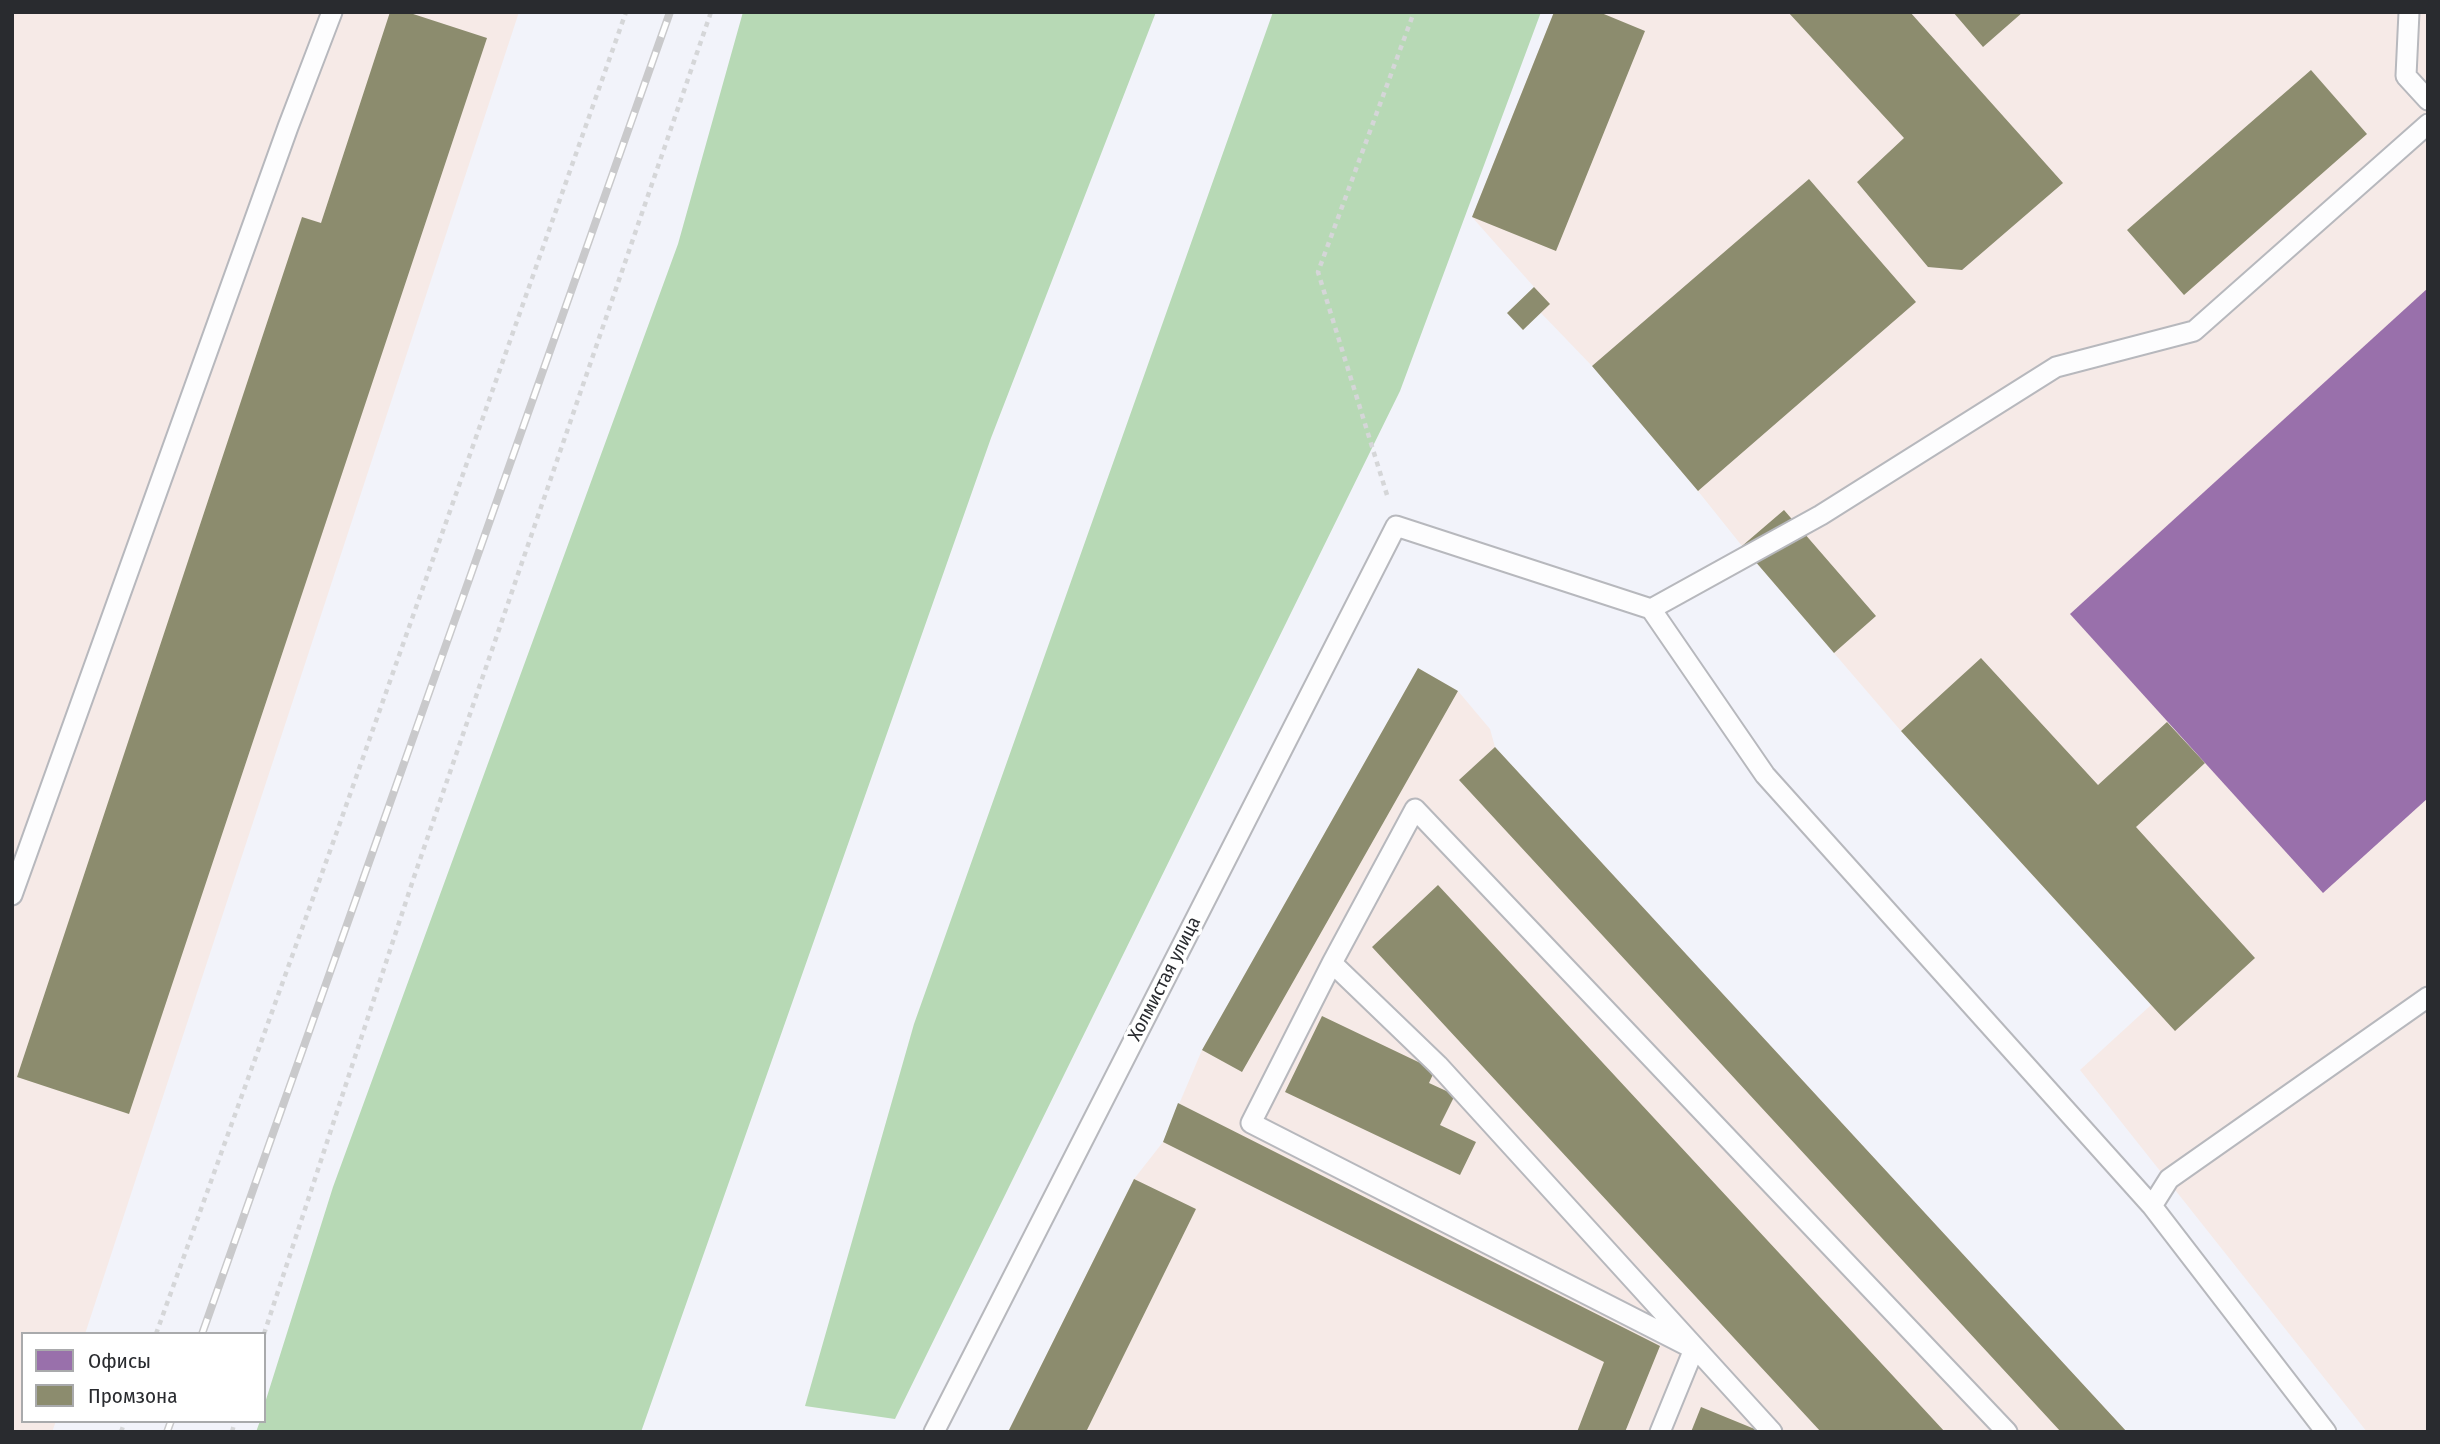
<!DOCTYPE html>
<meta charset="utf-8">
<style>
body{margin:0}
#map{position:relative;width:2440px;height:1444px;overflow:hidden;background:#f2f3fa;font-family:"Fira Sans Condensed",sans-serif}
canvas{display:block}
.frame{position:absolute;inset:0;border:14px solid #292b2f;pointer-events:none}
.legend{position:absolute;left:21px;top:1332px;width:245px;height:91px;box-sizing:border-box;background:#fff;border:2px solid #a9aaac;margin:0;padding:9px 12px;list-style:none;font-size:21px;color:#292b2f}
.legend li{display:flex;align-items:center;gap:14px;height:35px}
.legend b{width:35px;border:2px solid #a9aaac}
</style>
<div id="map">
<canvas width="2440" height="1444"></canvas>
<div class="frame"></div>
<ul class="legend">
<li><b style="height:19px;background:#9970ab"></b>Офисы</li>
<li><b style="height:19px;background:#8c8c6e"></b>Промзона</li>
</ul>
</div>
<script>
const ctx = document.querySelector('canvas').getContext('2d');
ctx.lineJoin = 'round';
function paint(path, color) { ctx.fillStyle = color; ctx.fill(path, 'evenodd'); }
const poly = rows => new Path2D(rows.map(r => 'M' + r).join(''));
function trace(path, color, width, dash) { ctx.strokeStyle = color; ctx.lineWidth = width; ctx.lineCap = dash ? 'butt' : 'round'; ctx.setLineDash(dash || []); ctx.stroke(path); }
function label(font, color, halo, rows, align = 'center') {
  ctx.font = font + ' "Fira Sans Condensed",sans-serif'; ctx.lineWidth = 7; ctx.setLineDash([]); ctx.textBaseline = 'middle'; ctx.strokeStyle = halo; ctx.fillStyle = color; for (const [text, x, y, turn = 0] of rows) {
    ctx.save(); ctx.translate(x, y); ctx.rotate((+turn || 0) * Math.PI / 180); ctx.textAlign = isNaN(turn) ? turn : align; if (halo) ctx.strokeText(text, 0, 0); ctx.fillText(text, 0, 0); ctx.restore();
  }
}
const industrial = poly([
 [12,12,519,12,85,1334,23,1334,23,1421,56,1421,52,1432,12,1432],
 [1554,12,2428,12,2428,1432,2367,1432,2080,1070,2151,1005,1901,731,1742,546,1698,491,1592,366,1541,313,1523,330,1507,313,1534,287,1472,217],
 [1418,668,1458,691,1490,729,1495,747,2127,1432,1008,1432,1134,1179,1163,1142,1202,1050]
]);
const forest = poly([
 [743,12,1156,12,991,438,641,1432,256,1432,260,1421,264,1421,264,1406,333,1187,678,244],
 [1273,12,1541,12,1400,391,895,1419,805,1406,914,1024]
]);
const offices = poly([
 [2428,288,2428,798,2323,893,2070,614]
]);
const industry = poly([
 [390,12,407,12,487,38,129,1114,17,1077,302,217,321,223],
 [1554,12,1599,12,1645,31,1556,251,1472,217],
 [1788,12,1910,12,2063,183,1962,270,1928,267,1857,182,1904,138],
 [1953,12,2023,12,1983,47],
 [2311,70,2367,134,2184,295,2127,230],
 [1809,179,1916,302,1698,491,1592,366],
 [1534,287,1550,304,1523,330,1507,313],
 [1784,510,1876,616,1834,653,1742,546],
 [1981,658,2098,785,2167,722,2205,763,2136,827,2255,958,2175,1031,1901,731],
 [1418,668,1458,691,1242,1072,1202,1050],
 [1495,747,2127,1432,2061,1432,1459,780],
 [1438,885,1945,1432,1821,1432,1372,947],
 [1322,1016,1435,1070,1429,1083,1455,1095,1440,1125,1476,1142,1460,1175,1285,1092],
 [1178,1103,1660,1346,1625,1432,1577,1432,1604,1362,1163,1142],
 [1134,1179,1196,1209,1086,1432,1008,1432],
 [1701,1407,1762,1432,1691,1432]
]);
const path = poly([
 [1387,495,1318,272,1414,12],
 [156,1334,335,837,626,12],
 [264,1334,414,877,711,12],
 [121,1432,125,1421],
 [232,1432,235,1421]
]);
const lane = poly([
 [2409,12,2406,76,2428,100],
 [1651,609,1821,515,2056,367,2194,331,2428,124],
 [12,895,288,127,332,12],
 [1332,963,1438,1065,1772,1432],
 [2152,1206,2169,1179,2428,997],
 [934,1432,1396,526,1651,609,1765,775,2152,1206,2326,1432],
 [1660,1432,1694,1349,1251,1123,1332,963,1415,809,2007,1432]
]);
const rail = poly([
 [202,1334,670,12],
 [167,1432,171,1421]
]);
const streetNames = [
 ["Холмистая улица",1165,979,-63]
];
paint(industrial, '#f6eae7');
paint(forest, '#b7d9b5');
paint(offices, '#9970ab');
paint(industry, '#8c8c6e');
trace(lane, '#b7b8bd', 23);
trace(path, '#d5d6d8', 4.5, [5, 5]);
trace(lane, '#fdfdfe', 19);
trace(rail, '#c9c9cb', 8);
trace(rail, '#fff', 5, [16]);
label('19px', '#292b2f', '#fff', streetNames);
</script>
